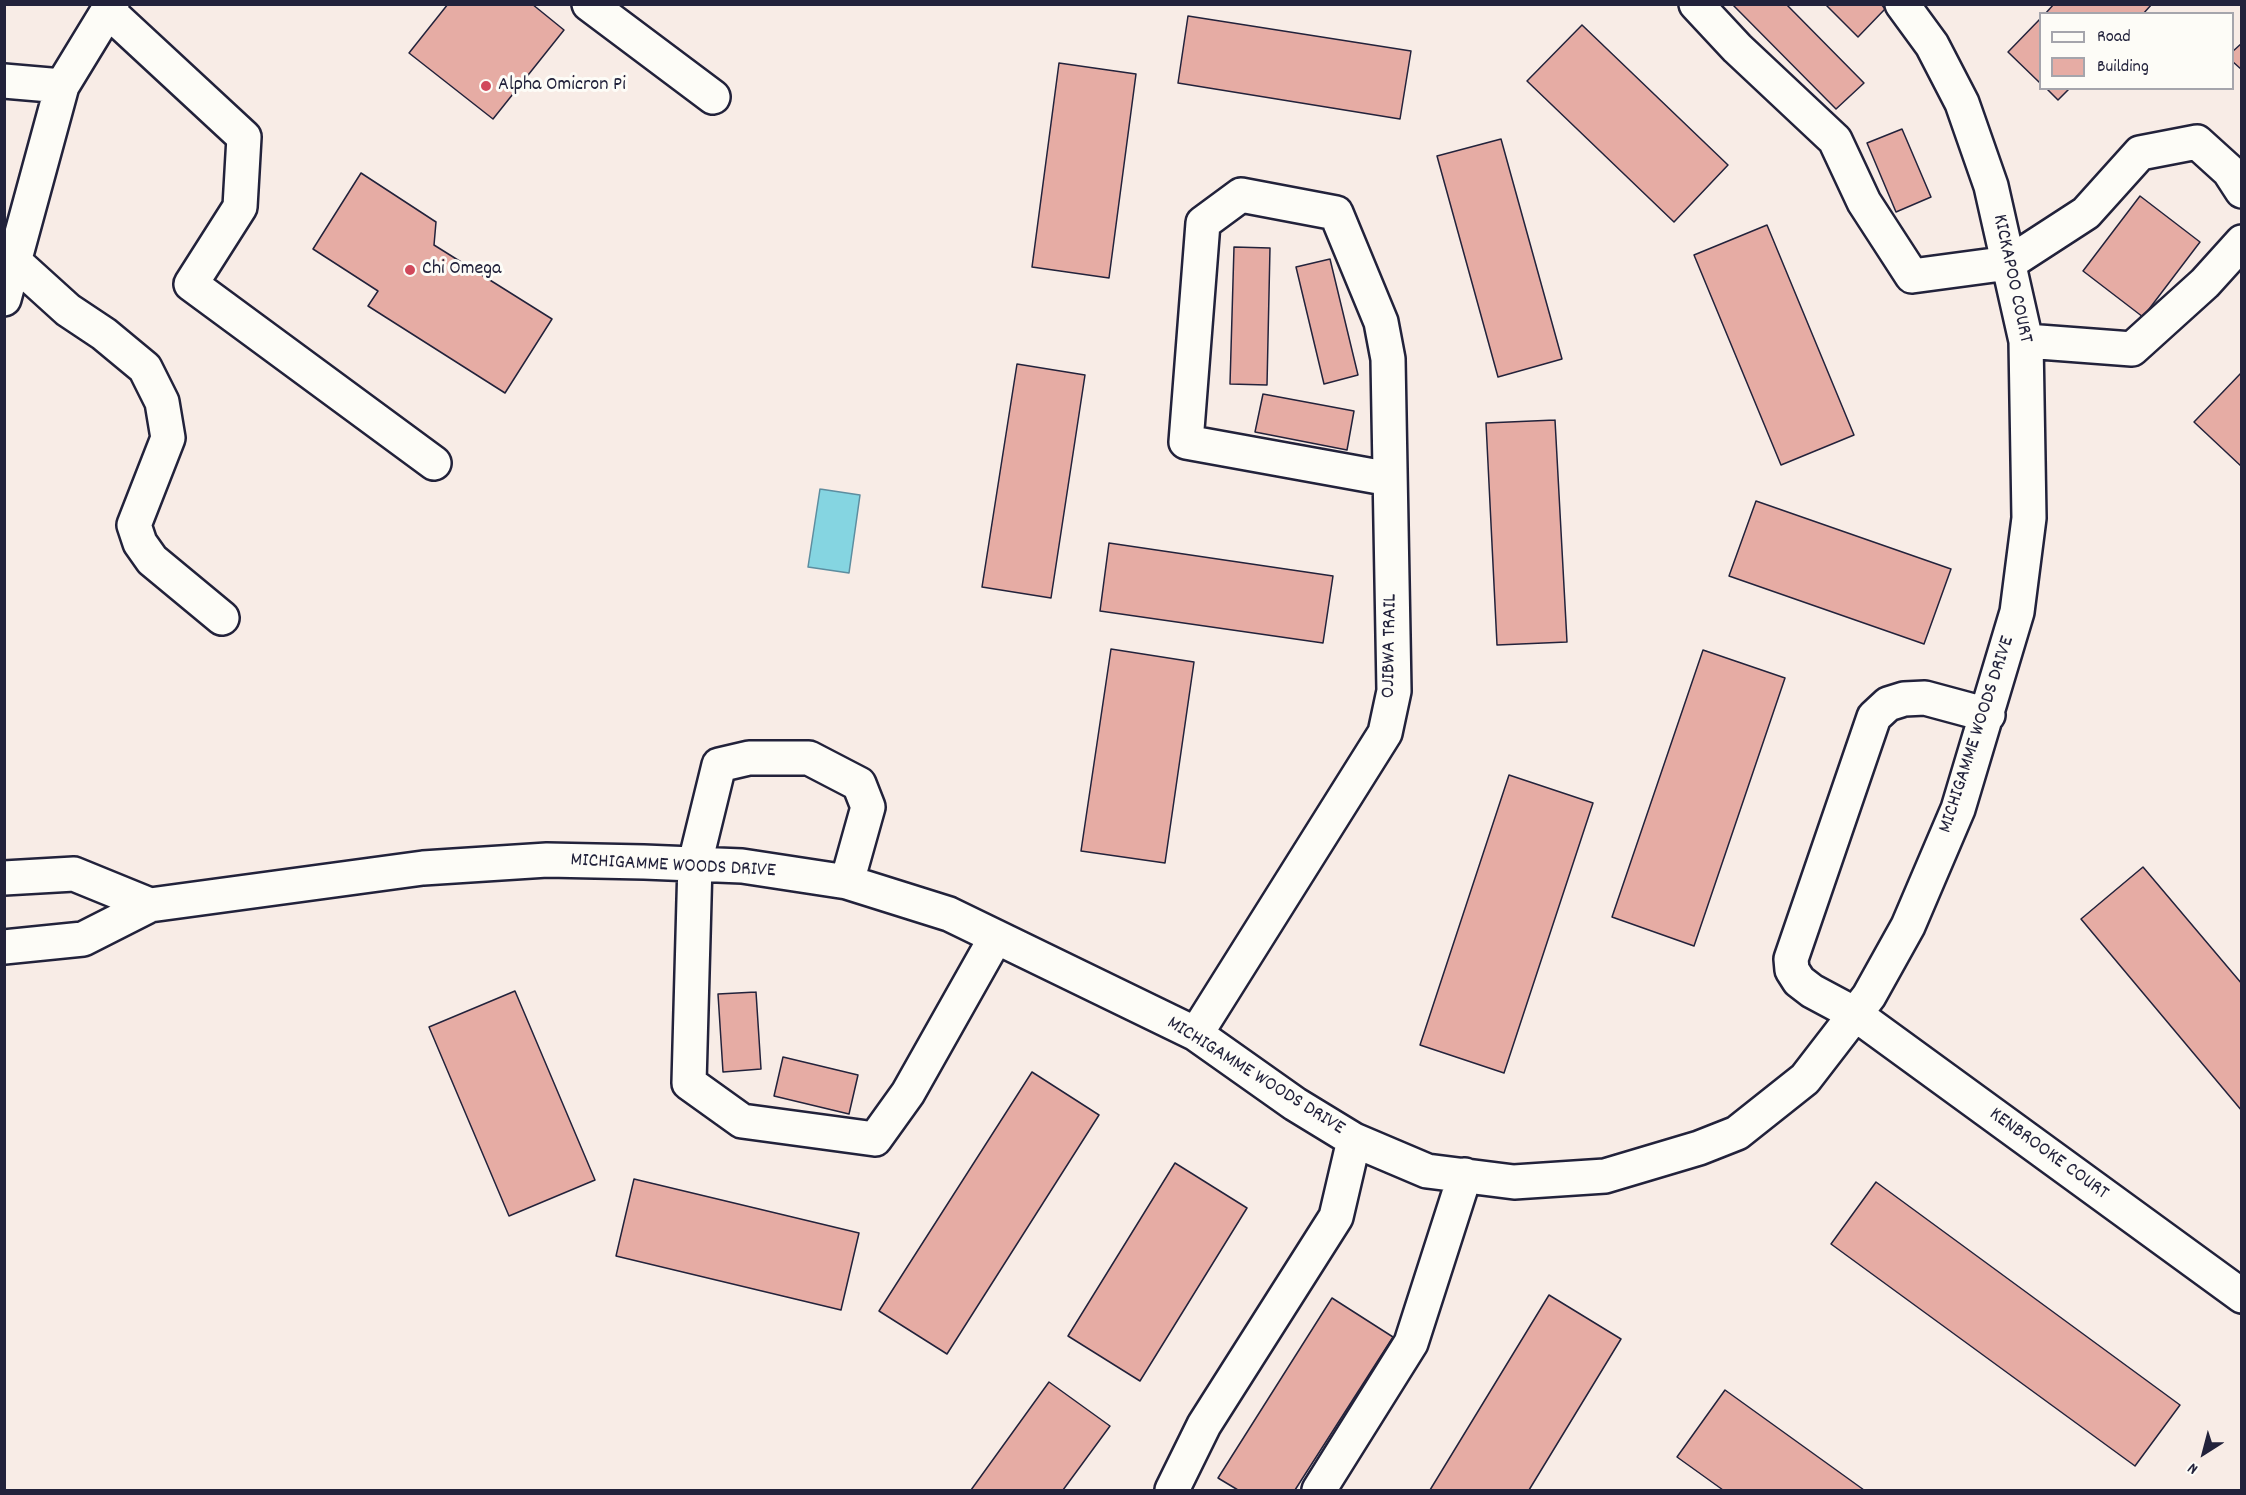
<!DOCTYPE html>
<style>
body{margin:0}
#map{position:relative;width:2246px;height:1495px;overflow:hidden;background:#f8ece6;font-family:Dekko,sans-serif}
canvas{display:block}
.frame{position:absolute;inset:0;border:6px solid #22223b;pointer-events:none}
.legend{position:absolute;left:2039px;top:12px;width:195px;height:78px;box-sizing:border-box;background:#fdfcf7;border:2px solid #a5a5ac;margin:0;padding:8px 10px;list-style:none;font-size:18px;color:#22223b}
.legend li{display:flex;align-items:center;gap:12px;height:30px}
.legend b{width:30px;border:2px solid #a5a5ac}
.north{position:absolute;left:2174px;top:1423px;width:60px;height:60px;-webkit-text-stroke:4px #fdfcf7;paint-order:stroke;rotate:216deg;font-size:16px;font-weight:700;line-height:24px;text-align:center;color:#22223b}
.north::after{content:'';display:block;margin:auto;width:21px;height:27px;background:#22223b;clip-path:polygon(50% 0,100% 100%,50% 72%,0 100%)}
</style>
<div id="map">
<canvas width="2246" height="1495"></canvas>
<div class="frame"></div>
<ul class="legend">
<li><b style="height:8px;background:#fdfcf7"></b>Road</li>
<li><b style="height:16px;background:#e6aca4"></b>Building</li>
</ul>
<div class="north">N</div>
</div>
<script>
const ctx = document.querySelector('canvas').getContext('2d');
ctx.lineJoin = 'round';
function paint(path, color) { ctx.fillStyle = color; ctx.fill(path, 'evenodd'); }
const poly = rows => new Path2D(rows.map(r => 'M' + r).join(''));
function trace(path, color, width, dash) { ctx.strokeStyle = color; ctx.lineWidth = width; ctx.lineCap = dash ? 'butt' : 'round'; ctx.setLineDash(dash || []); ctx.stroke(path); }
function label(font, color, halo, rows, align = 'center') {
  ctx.font = font + ' Dekko,sans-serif'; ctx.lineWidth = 6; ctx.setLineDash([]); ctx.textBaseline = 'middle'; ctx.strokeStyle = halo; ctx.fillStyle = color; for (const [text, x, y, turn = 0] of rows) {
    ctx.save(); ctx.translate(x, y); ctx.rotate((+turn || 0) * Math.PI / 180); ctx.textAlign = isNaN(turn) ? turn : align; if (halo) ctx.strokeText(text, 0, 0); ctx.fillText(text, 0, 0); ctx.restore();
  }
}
const water = poly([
 [820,489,860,495,849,573,808,567,820,489]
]);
const building = poly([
 [448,4,532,4,564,30,493,119,409,53,448,4],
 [1732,4,1786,4,1864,83,1836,109,1732,4],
 [1825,4,1881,4,1885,9,1858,37,1825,4],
 [2054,4,2152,4,2143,14,2045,14,2054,4],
 [1188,16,1411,51,1400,119,1178,83,1188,16],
 [2040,19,2040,83,2008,52,2040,19],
 [1582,25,1728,165,1674,222,1527,81,1582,25],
 [2242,43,2242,70,2232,61,2232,52,2242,43],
 [1059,63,1136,74,1109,278,1032,267,1059,63],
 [2046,88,2070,88,2058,100,2046,88],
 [1902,129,1931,197,1896,212,1867,143,1902,129],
 [1501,139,1562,359,1498,377,1437,156,1501,139],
 [361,173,436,222,434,245,552,319,505,393,368,306,378,291,313,249,361,173],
 [2140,196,2200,242,2143,317,2083,271,2140,196],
 [1767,225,1854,435,1781,465,1694,255,1767,225],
 [1234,247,1270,248,1267,385,1230,384,1234,247],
 [1330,259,1358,375,1324,384,1296,267,1330,259],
 [1017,364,1085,375,1051,598,982,587,1017,364],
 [2242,372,2242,467,2194,422,2242,372],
 [1263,394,1354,411,1347,450,1255,432,1263,394],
 [1555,420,1567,642,1497,645,1486,423,1555,420],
 [1756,501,1951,569,1924,644,1729,576,1756,501],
 [1109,543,1333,576,1323,643,1100,611,1109,543],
 [1111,649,1194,662,1165,863,1081,851,1111,649],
 [1703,650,1785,678,1694,946,1612,917,1703,650],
 [1509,775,1593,803,1504,1073,1420,1045,1509,775],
 [2143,867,2242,984,2242,1111,2081,919,2143,867],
 [515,991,595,1180,509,1216,429,1027,515,991],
 [756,992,761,1069,723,1072,718,994,756,992],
 [783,1057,858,1075,849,1114,774,1096,783,1057],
 [1032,1072,1099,1115,947,1354,879,1311,1032,1072],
 [1175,1163,1247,1208,1140,1381,1068,1336,1175,1163],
 [634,1179,859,1233,841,1310,616,1256,634,1179],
 [1876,1182,2180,1405,2135,1466,1831,1244,1876,1182],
 [1549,1295,1621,1339,1529,1490,1430,1490,1549,1295],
 [1332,1298,1393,1337,1295,1490,1238,1490,1218,1478,1332,1298],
 [1049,1382,1110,1426,1063,1490,971,1490,1049,1382],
 [1725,1390,1864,1490,1723,1490,1677,1457,1725,1390]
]);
const minor = poly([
 [589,4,713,97],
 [1696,4,1737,48,1835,140,1864,202,1912,276,2009,263,2086,213,2140,153,2197,142,2229,171,2242,191],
 [108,11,244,137,240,207,191,284,434,463],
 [4,81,62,86],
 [4,256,15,262,68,310,104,334,145,368,162,402,168,438,134,525,140,543,152,560,222,618],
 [4,299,62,86,112,4],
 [2026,341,2132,349,2205,283,2242,242],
 [1988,715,1925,698,1904,699,1888,704,1874,717,1791,959,1792,970,1799,981,1812,991,1855,1014,2242,1296],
 [4,878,74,874,150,905],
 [847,882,868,807,859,784,809,758,749,758,719,765,695,863,689,1083,742,1121,875,1139,908,1093,996,937],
 [4,947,83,939,150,905,423,868,547,860,644,862,742,866,847,882,949,914,1196,1034,1295,1104,1354,1140,1427,1171,1514,1182,1605,1176,1699,1148,1737,1133,1805,1079,1869,996,1908,926,1958,809,2017,612,2029,518,2026,341,1991,186,1962,103,1932,45,1902,4],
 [1196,1034,1385,733,1394,691,1388,359,1381,322,1336,213,1241,195,1203,223,1186,442,1390,479],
 [1172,1490,1204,1425,1336,1217,1354,1140],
 [1319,1490,1411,1343,1465,1175]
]);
const markers = [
 [486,86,6,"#d1495b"],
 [410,270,6,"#d1495b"]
];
const poiNames = [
 ["Alpha Omicron Pi",498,86],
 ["Chi Omega",422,270]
];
const streetNames = [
 ["KICKAPOO COURT",2011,279,78],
 ["OJIBWA TRAIL",1391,646,-89],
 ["MICHIGAMME WOODS DRIVE",1978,735,-72],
 ["MICHIGAMME WOODS DRIVE",673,867,3],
 ["MICHIGAMME WOODS DRIVE",1255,1077,32],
 ["KENBROOKE COURT",2048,1155,36]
];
paint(water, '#85d5e1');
trace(water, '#5d8d9f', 1.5);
paint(building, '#e6aca4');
trace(building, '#22223b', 1.5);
trace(minor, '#22223b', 38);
trace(minor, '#fdfcf7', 33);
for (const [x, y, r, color] of markers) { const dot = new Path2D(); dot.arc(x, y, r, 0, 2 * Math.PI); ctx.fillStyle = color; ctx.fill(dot); trace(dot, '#fdfcf7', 2); }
label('20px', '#22223b', '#fdfcf7', poiNames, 'left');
label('20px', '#22223b', '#fdfcf7', streetNames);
</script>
